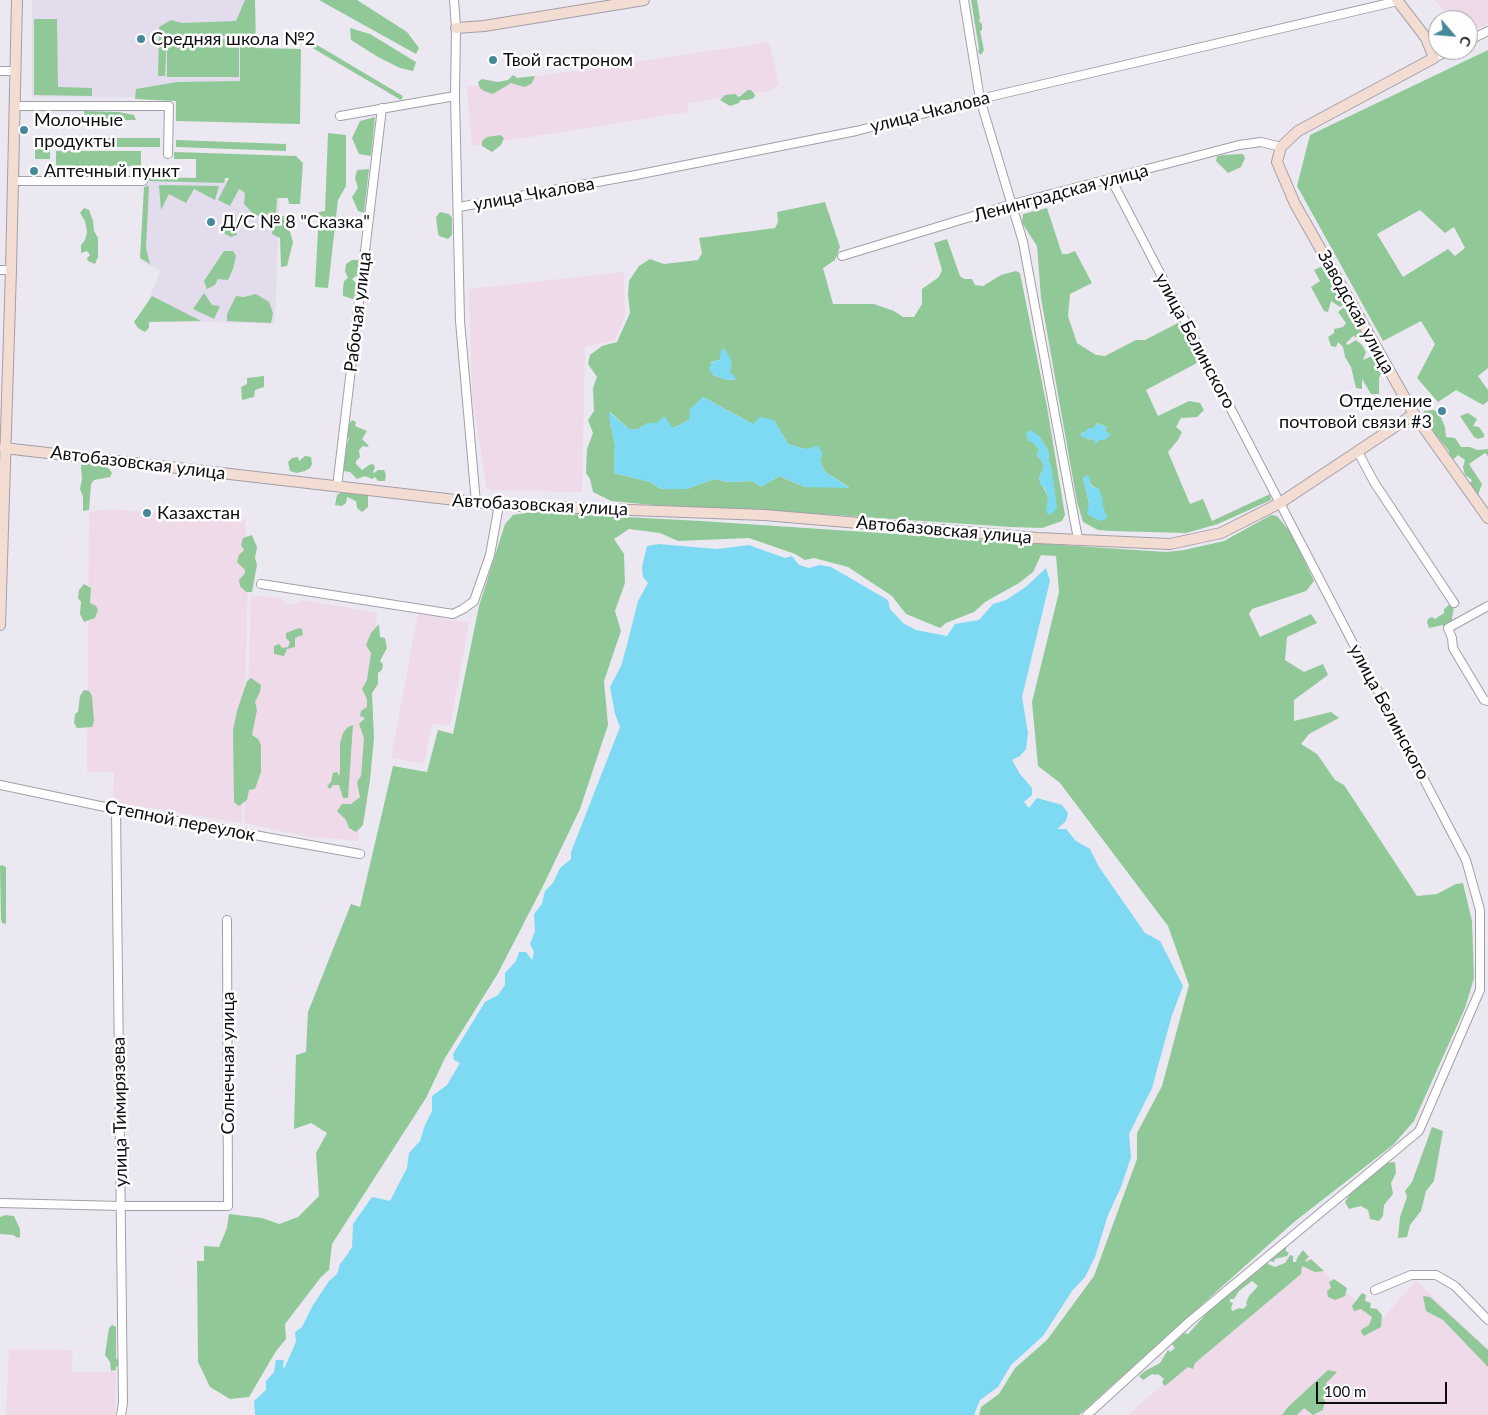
<!DOCTYPE html>
<meta charset="utf-8">
<style>
body{margin:0}
#map{position:relative;width:1488px;height:1415px;overflow:hidden;background:#ece8f2;font-family:Lato,sans-serif}
canvas{display:block}
.north{position:absolute;left:1428px;top:10px;width:50px;height:50px;box-sizing:border-box;background:#fff;border:1px solid #9f9e9f;border-radius:50%;rotate:117deg;font-size:14px;font-weight:700;line-height:20px;text-align:center;color:#0e0d10}
.north::after{content:'';display:block;margin:auto;width:18px;height:22px;background:#47889a;clip-path:polygon(50% 0,100% 100%,50% 72%,0 100%)}
.scale{position:absolute;left:1316px;top:1382px;width:131px;height:22px;box-sizing:border-box;border:2px solid #0e0d10;border-top:0;padding-left:6px;font-size:15px;line-height:18px;white-space:nowrap;color:#0e0d10;-webkit-text-stroke:4px #fff;paint-order:stroke}
</style>
<div id="map">
<canvas width="1488" height="1415"></canvas>
<div class="north">С</div>
<div class="scale">100 m</div>
</div>
<script>
const ctx = document.querySelector('canvas').getContext('2d');
ctx.lineJoin = 'round';
function paint(path, color) { ctx.fillStyle = color; ctx.fill(path, 'evenodd'); }
const poly = rows => new Path2D(rows.map(r => 'M' + r).join(''));
function trace(path, color, width, dash) { ctx.strokeStyle = color; ctx.lineWidth = width; ctx.lineCap = dash ? 'butt' : 'round'; ctx.setLineDash(dash || []); ctx.stroke(path); }
function label(font, color, halo, rows, align = 'center') {
  ctx.font = font + ' Lato,sans-serif'; ctx.lineWidth = 5; ctx.setLineDash([]); ctx.textBaseline = 'middle'; ctx.strokeStyle = halo; ctx.fillStyle = color; for (const [text, x, y, turn = 0] of rows) {
    ctx.save(); ctx.translate(x, y); ctx.rotate((+turn || 0) * Math.PI / 180); ctx.textAlign = isNaN(turn) ? turn : align; if (halo) ctx.strokeText(text, 0, 0); ctx.fillText(text, 0, 0); ctx.restore();
  }
}
const industrial = poly([
 [1434,0,1488,0,1488,23,1479,28,1468,27,1468,20,1453,20],
 [769,42,779,85,769,91,687,103,688,112,472,146,467,87],
 [624,272,625,317,615,340,585,347,582,492,487,490,472,395,469,289],
 [107,509,245,519,248,574,242,823,113,802,114,772,87,772,89,512],
 [251,595,280,598,286,604,296,604,303,600,377,613,358,841,303,836,244,823],
 [418,614,469,623,450,726,432,723,424,764,391,758],
 [1306,1256,1379,1322,1416,1281,1488,1349,1488,1415,1128,1415],
 [9,1349,73,1350,71,1372,116,1372,115,1415,6,1415]
]);
const built = poly([
 [32,0,253,0,248,98,32,97],
 [146,178,280,182,275,324,141,320,160,271,142,261]
]);
const green = poly([
 [245,0,255,0,256,48,301,49,300,124,176,121,176,101,135,99,136,89,177,82,240,81,240,36,170,38,239,39,239,77,167,77,167,38,165,76,158,76,159,27,171,20,182,23,236,21],
 [319,0,357,0,407,32,419,48,416,54],
 [971,0,977,0,980,18,979,21,982,24,982,30,980,31,984,50,981,55,978,52,979,49],
 [34,19,57,19,58,87,92,88,92,96,34,95],
 [350,28,370,34,416,62,413,71,400,68,378,57,351,40],
 [307,39,403,96,401,100,304,43],
 [1488,50,1488,368,1478,376,1488,390,1488,401,1483,405,1456,390,1438,402,1417,378,1435,344,1421,321,1383,341,1297,186,1310,135],
 [1420,210,1445,233,1454,227,1465,248,1455,256,1448,249,1403,277,1377,234],
 [513,75,517,78,535,76,532,83,529,85,524,87,511,83,493,94,484,91,480,88,478,82,482,79,498,82,508,80],
 [748,90,751,90,755,95,754,98,748,100,741,100,739,103,730,106,720,100,725,95,735,94,739,97],
 [84,111,119,112,134,115,136,120,85,120],
 [375,117,371,156,359,154,352,138,360,121],
 [328,133,346,135,346,186,338,200,328,288,315,287,319,212,325,211],
 [500,135,504,138,501,145,492,152,482,146,482,141,487,137],
 [35,138,160,138,160,147,50,147,50,159,35,159],
 [176,140,286,144,286,151,176,147],
 [56,151,141,151,141,166,56,166],
 [174,152,296,156,303,163,300,204,289,204,288,198,277,198,276,213,255,216,244,204,245,193,239,189,230,206,218,200,229,178,225,178,224,183,148,181,148,177,196,178,196,159,174,159],
 [1243,154,1245,158,1241,167,1228,173,1216,161,1217,156,1223,155],
 [369,169,364,213,358,211,352,197,358,188,355,178,357,170],
 [159,185,219,186,215,200,194,189,186,203,169,194,161,210],
 [149,186,146,248,150,264,140,258,144,187],
 [825,202,840,247,835,260,823,268,833,304,874,304,894,311,903,317,914,317,922,304,922,289,939,277,942,270,934,243,947,239,960,276,964,279,972,279,975,285,983,286,1001,275,1016,271,1020,273,1047,407,1065,515,1062,521,1042,528,1011,527,776,511,653,505,611,501,593,492,590,479,586,473,587,449,593,433,588,420,594,411,593,388,597,377,588,364,590,355,602,346,617,342,630,313,628,295,629,281,639,266,650,259,664,264,698,260,702,253,699,238,775,228,778,222,777,212],
 [719,360,730,372,736,379,728,380,713,375,711,362],
 [703,397,753,424,774,420,788,444,805,449,820,460,825,472,849,487,805,487,779,476,761,487,752,481,728,482,714,479,687,489,661,489,650,482,614,473,615,444,610,423,610,412,629,429,638,429,648,423,657,424,673,428,689,420],
 [1039,436,1049,452,1049,461,1052,470,1049,515,1048,497,1039,478,1044,467,1042,461,1037,456,1039,450,1035,444],
 [84,208,89,210,93,221,94,231,98,238,98,257,95,264,88,261,87,258,90,255,87,251,81,253,81,245,85,240,87,232,85,221,80,213],
 [1047,208,1062,254,1068,254,1075,251,1092,283,1070,294,1068,316,1077,343,1096,355,1105,356,1136,340,1145,340,1178,323,1191,344,1197,363,1146,390,1158,416,1189,401,1200,403,1204,410,1197,417,1181,418,1176,427,1182,432,1178,440,1168,452,1190,504,1203,499,1212,521,1270,494,1271,500,1218,524,1186,533,1111,531,1098,530,1083,522,1077,502,1041,298,1037,246,1022,223,1023,214],
 [1097,423,1107,427,1100,440,1088,439,1080,434,1094,428],
 [1083,478,1090,482,1093,487,1098,488,1104,512,1089,503],
 [440,212,449,214,452,218,452,235,448,239,439,236,438,233,436,217],
 [235,213,237,235,231,237,220,231,230,214],
 [275,216,285,216,293,242,287,266,281,267,280,238,272,234],
 [224,251,233,251,236,256,233,269,228,280,218,279,215,285,207,289,204,281],
 [352,260,358,260,361,265,361,272,352,279,358,285,353,299,343,296,343,288,344,281,348,278,345,271,346,264],
 [1325,265,1344,304,1340,307,1331,301,1328,312,1324,311,1311,287,1320,281,1314,270],
 [204,293,212,305,220,306,214,319,193,309],
 [256,294,269,302,273,313,271,323,227,321,227,314,236,296,244,297],
 [152,296,201,321,149,322,149,328,145,332,138,328,134,322],
 [1350,306,1360,329,1359,338,1353,336,1346,343,1348,345,1356,340,1362,345,1366,352,1363,360,1374,355,1381,363,1382,371,1379,378,1379,394,1371,394,1362,379,1362,389,1356,388,1351,367,1345,357,1343,347,1338,342,1336,347,1331,346,1328,337,1334,333,1334,329,1343,327,1346,323,1338,312,1344,307],
 [264,376,264,387,255,390,254,397,242,400,241,387,247,384,247,378],
 [1434,410,1439,413,1445,427,1446,437,1455,438,1461,447,1470,447,1477,450,1488,449,1488,456,1485,453,1469,464,1482,484,1478,495,1471,491,1470,484,1472,480,1465,475,1463,467,1465,460,1458,455,1454,459,1448,455,1449,451,1432,430,1433,427,1422,418,1424,411],
 [1468,413,1477,419,1473,426,1479,427,1484,434,1484,437,1478,439,1474,437,1460,416],
 [352,420,356,422,355,426,367,431,362,439,369,446,367,447,363,446,359,450,360,457,356,461,356,464,362,470,369,465,373,464,375,467,373,472,374,473,378,470,384,470,386,475,385,481,378,481,375,477,372,479,365,476,357,479,350,472,343,471,341,466,349,438,342,435,346,424,349,424],
 [305,456,311,457,312,464,310,468,305,471,297,473,290,471,288,462,292,458,298,457,299,461],
 [82,461,95,461,107,466,112,473,110,477,94,480,91,484,89,510,83,511,83,497,80,489,82,479,81,467],
 [343,491,368,494,368,507,362,512,357,508,356,501,347,497,346,503,342,506,335,505,337,495],
 [532,512,701,521,1166,552,1184,550,1224,541,1271,515,1277,516,1292,534,1314,581,1306,591,1252,609,1249,614,1260,637,1311,614,1317,623,1287,637,1285,660,1304,672,1323,664,1328,675,1294,700,1294,721,1331,712,1339,718,1309,734,1301,744,1317,754,1335,780,1344,785,1417,896,1437,894,1456,884,1463,883,1472,921,1474,978,1465,1008,1414,1121,1393,1145,1294,1222,1079,1415,979,1415,981,1407,999,1394,1015,1368,1047,1340,1094,1276,1137,1159,1137,1133,1162,1086,1189,985,1168,926,1060,783,1038,766,1032,702,1059,592,1056,556,1041,555,1033,572,1019,583,985,602,974,612,946,623,940,628,906,614,892,596,848,567,814,558,805,560,795,554,749,538,678,541,660,533,629,529,614,539,624,554,625,583,615,611,621,631,604,681,608,725,580,809,543,886,497,975,445,1058,426,1098,332,1244,329,1270,321,1277,285,1324,286,1339,276,1351,249,1397,230,1399,210,1387,198,1362,197,1261,204,1261,204,1246,219,1247,227,1228,229,1214,262,1218,279,1224,298,1217,319,1196,316,1153,327,1133,311,1123,294,1129,296,1055,306,1052,308,1012,351,904,360,907,393,766,427,772,438,730,453,734,479,606,505,524,513,515],
 [252,535,257,547,255,558,257,565,252,592,246,592,240,586,239,580,245,573,245,570,237,562,239,555,244,550,241,545,243,538],
 [84,584,91,588,90,603,96,606,98,610,95,618,84,622,80,614,81,602,78,598,79,590],
 [1453,597,1457,598,1460,603,1454,607,1452,618,1453,625,1445,630,1443,625,1429,628,1427,622,1428,619,1432,617,1435,619,1444,613,1444,609,1450,604],
 [379,624,380,637,385,638,387,648,380,661,383,664,382,670,378,673,378,684,372,693,374,738,370,780,363,825,356,832,349,828,346,820,337,811,342,804,351,804,360,797,357,782,361,776,364,738,359,724,365,718,360,716,361,711,367,707,367,699,362,689,367,680,371,653,366,645,371,633],
 [299,628,302,629,303,635,295,638,295,647,287,649,284,656,274,654,274,646,279,644,282,648,288,647,290,642,286,638,286,633],
 [251,678,261,685,260,692,255,702,257,710,252,735,258,739,261,745,261,772,255,789,249,790,247,800,239,806,234,802,233,730,237,711,247,681],
 [84,690,89,691,92,696,94,721,92,727,77,728,74,723,75,714,78,712,80,696],
 [353,725,348,798,343,798,339,785,333,785,330,789,327,786,331,782,333,773,337,772,339,776,340,771,340,743,343,733,348,727],
 [2,865,6,867,6,924,2,923,1,919,0,866],
 [1432,1127,1443,1131,1434,1181,1426,1191,1421,1211,1410,1225,1407,1237,1398,1238,1400,1217,1407,1197,1405,1191,1412,1182],
 [1395,1162,1396,1173,1391,1183,1393,1194,1384,1205,1383,1216,1379,1221,1370,1219,1368,1210,1361,1206,1349,1209,1345,1202,1351,1192,1355,1190,1365,1180,1369,1179,1378,1168,1385,1163],
 [6,1215,14,1216,20,1229,20,1237,18,1238,13,1235,0,1234,0,1217],
 [1286,1246,1286,1251,1289,1253,1287,1256,1275,1259,1274,1262,1269,1261,1268,1264,1275,1267,1285,1263,1290,1255,1293,1256,1293,1262,1296,1262,1297,1258,1303,1250,1309,1257,1305,1260,1306,1262,1311,1259,1324,1271,1315,1272,1302,1266,1301,1274,1195,1363,1193,1369,1188,1367,1165,1386,1162,1382,1164,1379,1158,1374,1156,1375,1152,1374,1143,1380,1139,1376,1145,1371,1160,1363,1168,1350,1170,1352,1175,1348,1172,1344,1184,1333,1188,1334,1206,1314,1248,1276,1260,1270,1260,1261,1276,1255,1274,1249],
 [1252,1281,1258,1286,1249,1296,1246,1303,1247,1305,1243,1309,1240,1308,1232,1311,1231,1308,1233,1303,1230,1302,1230,1299,1234,1299,1239,1291],
 [1334,1279,1347,1288,1345,1296,1335,1300,1328,1297,1327,1291,1331,1288,1329,1282],
 [1362,1293,1366,1295,1365,1301,1371,1303,1370,1308,1377,1309,1382,1315,1381,1327,1364,1336,1362,1334,1361,1330,1369,1325,1372,1317,1361,1309,1354,1311,1352,1306],
 [1423,1296,1430,1297,1488,1350,1488,1367,1443,1320,1426,1311],
 [112,1325,116,1327,116,1358,119,1361,119,1365,116,1367,116,1370,111,1371,110,1362,105,1355,109,1328],
 [1328,1370,1337,1372,1326,1383,1329,1389,1322,1398,1325,1400,1323,1410,1313,1415,1304,1408,1297,1415,1282,1415,1288,1407]
]);
const water = poly([
 [722,348,725,349,732,362,730,372,737,379,728,380,721,378,713,375,709,369,712,362,719,360],
 [703,397,753,424,760,417,774,420,788,444,805,449,818,446,823,453,820,460,825,472,850,488,805,487,779,476,761,487,752,481,728,482,714,479,687,489,661,489,650,482,614,473,615,444,610,423,609,412,629,429,638,429,648,423,657,423,664,416,673,428,689,420,690,409],
 [1097,423,1107,427,1105,431,1111,434,1105,440,1100,440,1096,444,1094,440,1082,437,1080,434,1085,432,1088,428,1094,428],
 [1030,430,1039,436,1049,452,1049,461,1052,470,1057,508,1053,513,1049,515,1046,512,1048,497,1044,487,1040,484,1039,478,1044,467,1042,461,1037,456,1039,450,1035,444,1028,441,1026,433],
 [1086,475,1090,477,1090,482,1092,487,1098,488,1100,492,1103,501,1102,505,1105,509,1104,512,1107,516,1106,519,1100,521,1087,514,1089,503,1083,478],
 [659,544,717,549,749,545,785,558,792,556,799,565,809,568,820,565,831,567,888,600,890,609,903,623,916,630,947,636,955,624,979,620,993,604,1006,600,1027,586,1046,568,1050,581,1022,697,1028,733,1026,749,1020,756,1012,760,1020,774,1032,788,1032,795,1024,802,1029,808,1037,798,1062,805,1068,813,1066,821,1057,829,1066,829,1076,841,1090,849,1099,867,1145,933,1160,941,1183,986,1172,1015,1152,1088,1129,1134,1131,1157,1121,1187,1108,1215,1095,1257,1085,1277,1072,1291,1043,1336,1011,1365,998,1387,980,1400,974,1415,255,1415,254,1401,266,1390,266,1381,274,1372,276,1360,284,1360,283,1366,284,1369,296,1342,295,1332,302,1327,313,1305,329,1281,337,1274,340,1264,347,1255,352,1247,353,1224,372,1197,390,1201,407,1168,409,1153,420,1141,425,1125,432,1111,432,1096,447,1085,460,1063,454,1060,453,1054,485,1002,498,995,505,985,505,973,516,961,519,952,526,952,532,960,534,952,530,944,535,931,534,914,542,904,545,891,553,883,560,868,571,859,571,852,620,727,615,714,610,687,621,666,627,645,638,601,648,583,643,577,642,567,647,546]
]);
const street = poly([
 [454,0,456,28,455,96,460,321,476,503],
 [964,0,980,99,1023,242,1078,539],
 [1468,41,1488,31],
 [1434,58,1451,50],
 [0,71,16,71],
 [15,106,169,106,168,154],
 [340,116,455,96],
 [13,181,143,181,144,176],
 [459,207,636,175,856,131,980,99,1398,1],
 [842,256,1013,204,1239,145,1261,142,1281,147],
 [0,270,11,270],
 [1358,452,1374,482,1454,603],
 [337,487,382,108],
 [261,584,453,614,463,609,474,601,490,555,499,505],
 [1488,606,1448,628,1452,638,1453,648,1484,700,1488,701],
 [0,785,143,815,360,854],
 [116,809,123,1403,121,1415],
 [0,1203,121,1206,228,1206,227,920],
 [1375,1290,1411,1275,1436,1275,1455,1286,1488,1320],
 [1087,1415,1190,1321,1419,1131,1480,990,1480,910,1466,860,1111,179]
]);
const secondary = poly([
 [1397,0,1426,38,1434,58,1298,131,1281,147,1277,162,1295,204,1414,414,1488,518],
 [456,28,484,26,644,0],
 [4,448,499,505,764,515,1037,538,1170,544,1221,533,1280,503,1414,414],
 [0,625,11,270,17,0]
]);
const markers = [
 [141,39,5,"#47889a"],
 [493,60,5,"#47889a"],
 [24,130,5,"#47889a"],
 [34,171,5,"#47889a"],
 [211,222,5,"#47889a"],
 [1442,411,5,"#47889a"],
 [147,513,5,"#47889a"]
];
const poiNames = [
 ["Средняя школа №2",151,39],
 ["Твой гастроном",503,60],
 ["Молочные",34,120],
 ["продукты",34,141],
 ["Аптечный пункт",44,171],
 ["Д/С № 8 \"Сказка\"",221,222],
 ["Отделение",1432,401,"right"],
 ["почтовой связи #3",1432,422,"right"],
 ["Казахстан",157,513]
];
const streetNames = [
 ["улица Чкалова",930,112,-14],
 ["Ленинградская улица",1061,193,-15],
 ["улица Чкалова",534,194,-10],
 ["Рабочая улица",358,312,-83],
 ["Заводская улица",1356,312,61],
 ["улица Белинского",1195,341,62],
 ["Автобазовская улица",138,463,7],
 ["Автобазовская улица",540,505,3],
 ["Автобазовская улица",944,530,5],
 ["улица Белинского",1389,712,62],
 ["Степной переулок",180,821,11],
 ["Солнечная улица",228,1063,-90],
 ["улица Тимирязева",120,1112,-91]
];
paint(industrial, '#eedae9');
paint(built, '#e2dcec');
paint(green, '#90c997');
paint(water, '#7ed9f2');
trace(street, '#a39fa8', 10);
trace(secondary, '#a39fa8', 12);
trace(street, '#fff', 8);
trace(secondary, '#f3ddd2', 10);
for (const [x, y, r, color] of markers) { const dot = new Path2D(); dot.arc(x, y, r, 0, 2 * Math.PI); ctx.fillStyle = color; ctx.fill(dot); trace(dot, '#fff', 2); }
label('18px', '#0e0d10', '#fff', poiNames, 'left');
label('18px', '#0e0d10', '#fff', streetNames);
</script>
